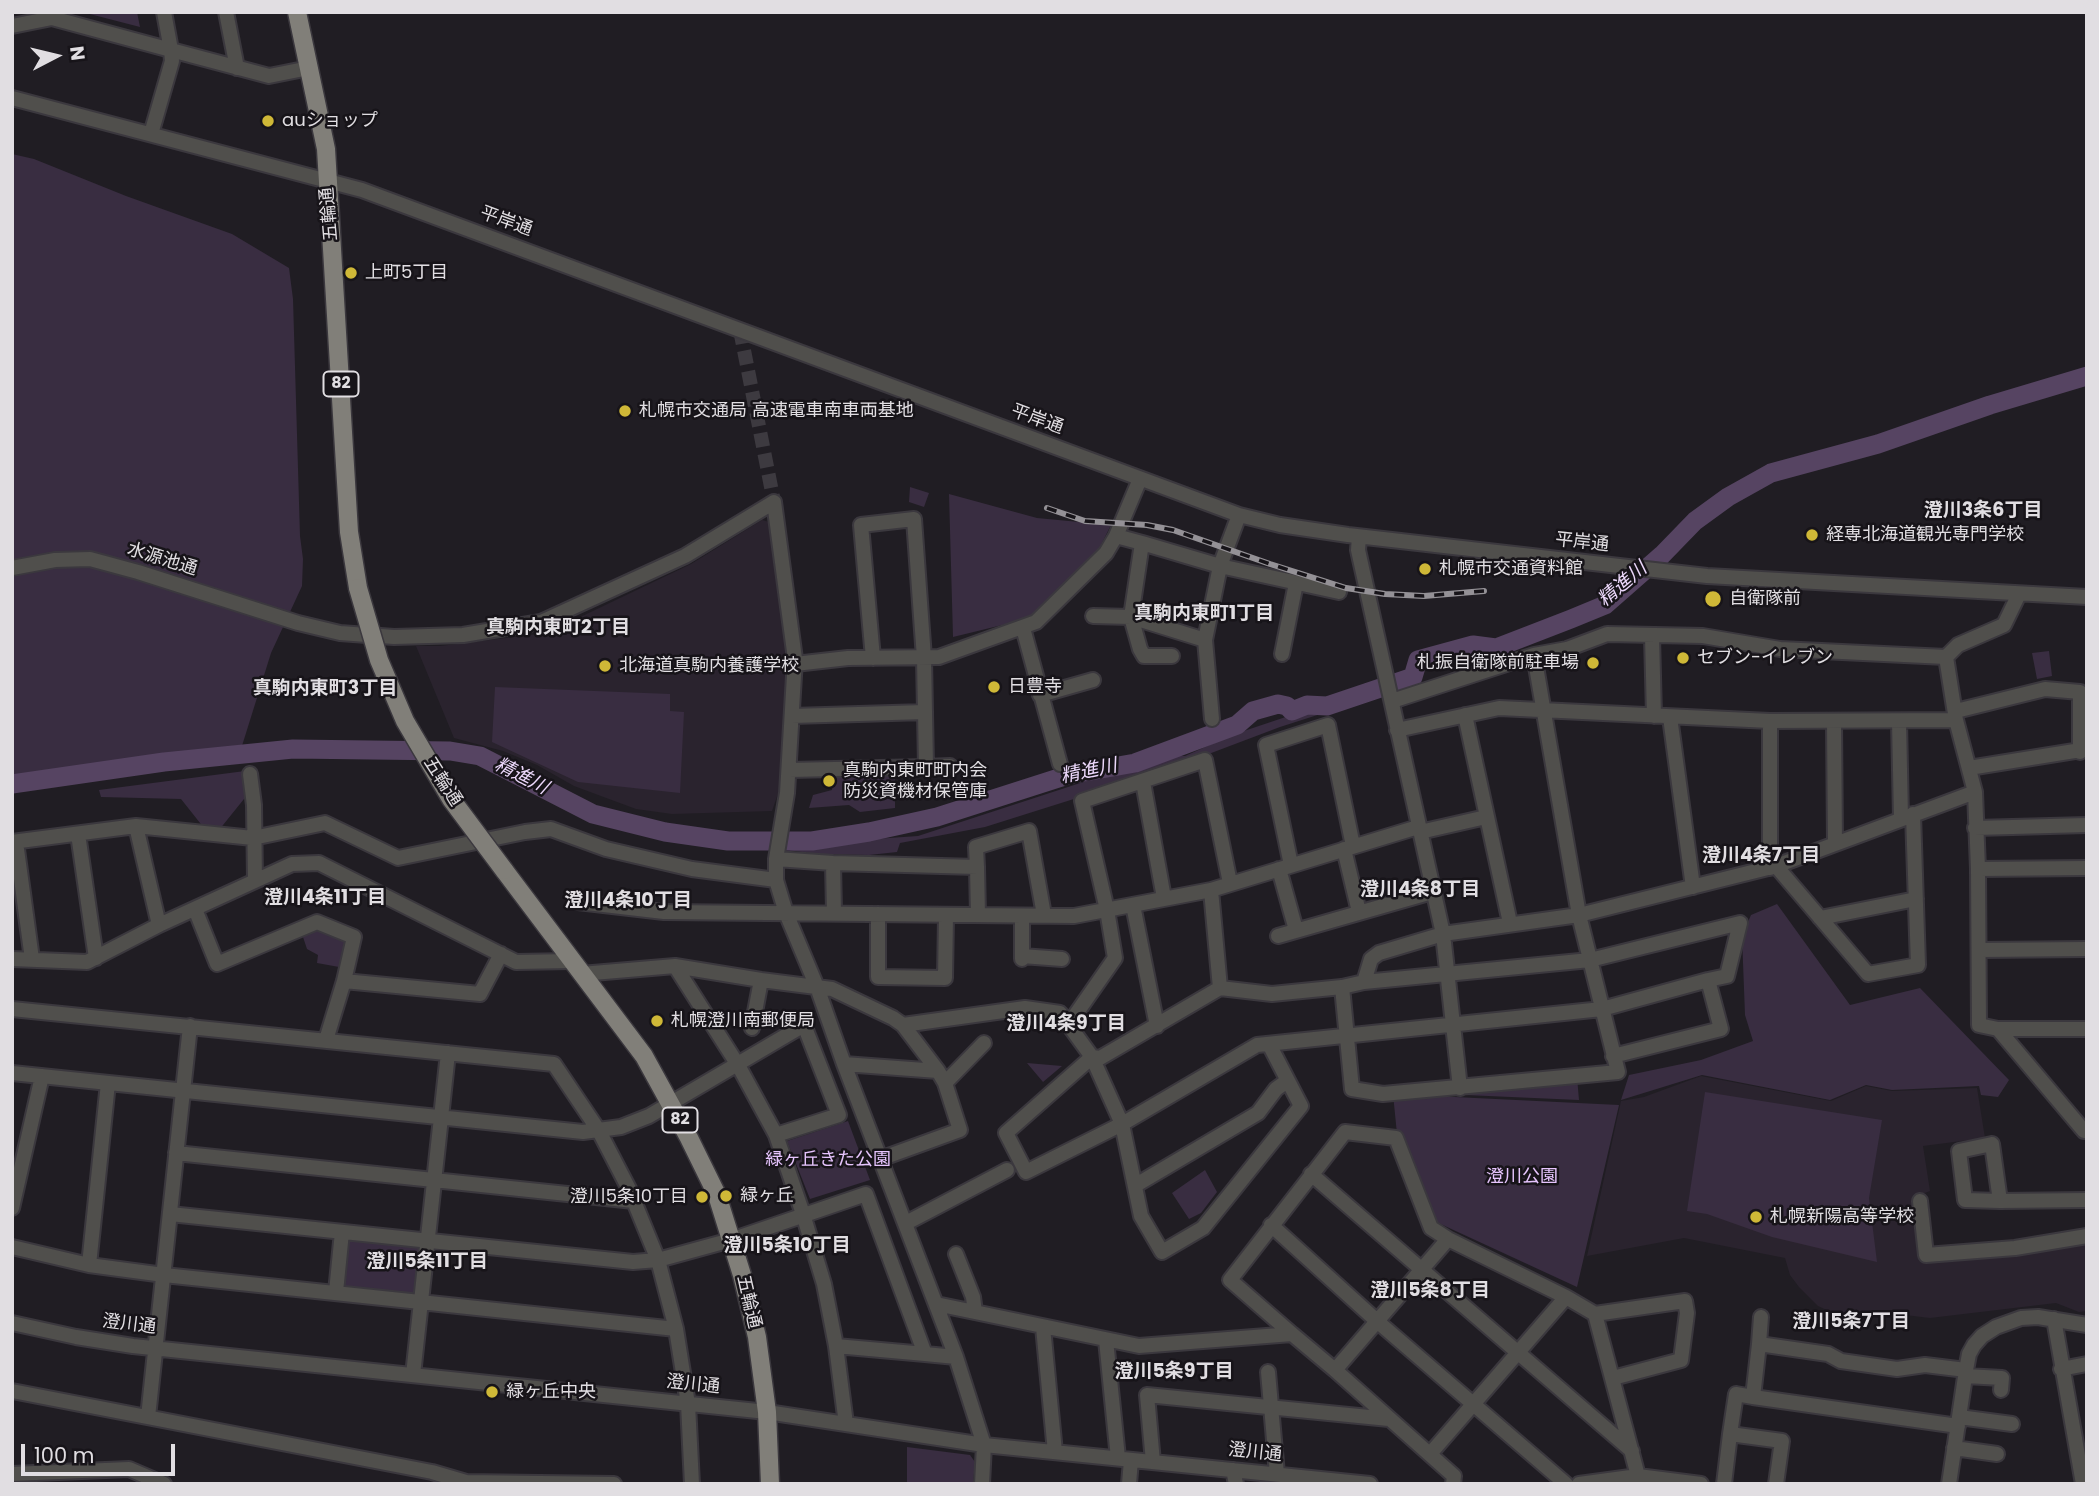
<!DOCTYPE html>
<meta charset="utf-8">
<style>
body{margin:0}
#map{position:relative;width:2099px;height:1496px;overflow:hidden;background:#201d23;font-family:Poppins,sans-serif}
canvas{display:block}
.frame{position:absolute;inset:0;border:14px solid #e1dee2;pointer-events:none}
.north{position:absolute;left:21px;top:21px;width:70px;height:70px;-webkit-text-stroke:5px #171419;paint-order:stroke;rotate:83deg;font-size:19px;font-weight:700;line-height:28px;text-align:center;color:#e1dee2}
.north::after{content:'';display:block;margin:auto;width:24px;height:32px;background:#e1dee2;clip-path:polygon(50% 0,100% 100%,50% 72%,0 100%)}
.scale{position:absolute;left:21px;top:1444px;width:154px;height:32px;box-sizing:border-box;border:4px solid #e1dee2;border-top:0;padding-left:9px;font-size:21px;line-height:24px;white-space:nowrap;color:#e1dee2;-webkit-text-stroke:5px #171419;paint-order:stroke}
</style>
<div id="map">
<canvas width="2099" height="1496"></canvas>
<div class="frame"></div>
<div class="north">N</div>
<div class="scale">100 m</div>
</div>
<script>
const ctx = document.querySelector('canvas').getContext('2d');
ctx.lineJoin = 'round';
function paint(path, color) { ctx.fillStyle = color; ctx.fill(path, 'evenodd'); }
const poly = rows => new Path2D(rows.map(r => 'M' + r).join(''));
function trace(path, color, width, dash) { ctx.strokeStyle = color; ctx.lineWidth = width; ctx.lineCap = dash ? 'butt' : 'round'; ctx.setLineDash(dash || []); ctx.stroke(path); }
function label(font, color, halo, rows, align = 'center') {
  ctx.font = font + ' Poppins,"Noto Sans JP",sans-serif'; ctx.lineWidth = 5; ctx.setLineDash([]); ctx.textBaseline = 'middle'; ctx.strokeStyle = halo; ctx.fillStyle = color; for (const [text, x, y, turn = 0] of rows) {
    ctx.save(); ctx.translate(x, y); ctx.rotate((+turn || 0) * Math.PI / 180); ctx.textAlign = isNaN(turn) ? turn : align; if (halo) ctx.strokeText(text, 0, 0); ctx.fillText(text, 0, 0); ctx.restore();
  }
}
const built = poly([
 [762,520,769,522,787,658,780,788,772,811,672,814,636,809,574,786,537,765,503,751,454,738,416,646,440,646,547,633,691,564],
 [1701,1076,1831,1101,1866,1086,1892,1091,1977,1088,1985,1138,1923,1146,1930,1191,1914,1197,1921,1253,2087,1237,2087,1311,2079,1312,2056,1303,1930,1318,1905,1315,1872,1317,1835,1314,1818,1306,1799,1287,1790,1275,1785,1258,1684,1238,1587,1256,1621,1101,1644,1097]
]);
const green = poly([
 [82,12,137,12,140,27],
 [12,154,34,159,126,196,232,234,289,268,293,299,300,536,303,559,302,586,271,653,241,749,12,780],
 [910,487,929,493,924,507,909,502],
 [949,494,1037,518,1111,525,1100,547,1031,618,953,637],
 [2049,651,2052,676,2037,679,2032,653],
 [1384,684,1386,693,1280,727,1169,769,985,827,900,843,897,852,869,855,816,854,787,850,788,845,918,836,1166,755,1185,756,1232,735],
 [495,687,670,694,670,711,684,712,680,793,578,782,492,742],
 [895,769,895,808,860,812,849,805,809,808,813,795,832,790,831,770],
 [245,771,248,794,219,830,204,828,181,799,101,797,99,790],
 [1777,904,1850,1005,1920,988,2009,1080,1998,1097,1981,1095,1979,1086,1892,1090,1866,1085,1830,1100,1702,1075,1621,1100,1629,1075,1701,1060,1753,1041,1745,1015,1742,936,1751,915],
 [316,926,344,935,346,946,339,967,317,963,318,955,307,949,301,931],
 [1027,1063,1062,1066,1043,1082],
 [1577,1077,1579,1100,1443,1094],
 [1705,1092,1882,1120,1869,1198,1877,1262,1772,1237,1707,1214,1687,1211],
 [1393,1094,1619,1105,1577,1287,1434,1221,1397,1134],
 [848,1121,870,1180,810,1199,787,1141],
 [1205,1170,1217,1192,1201,1213,1189,1219,1172,1193],
 [347,1239,422,1248,416,1295,343,1286],
 [907,1447,970,1455,975,1462,973,1484,907,1484]
]);
const river = poly([
 [12,784,164,762,293,749,450,751,480,756,593,814,665,832,728,841,812,841,869,832,937,817,1068,775,1135,763,1237,725,1253,711,1278,704,1287,706,1292,711,1307,705,1327,706,1413,677,1418,660,1473,645,1496,648,1571,619,1605,605,1662,555,1695,521,1728,497,1771,473,1878,444,1990,405,2087,376]
]);
const minorTunnel = poly([
 [740,330,774,502]
]);
const minor = poly([
 [164,12,171,50,269,76,309,68],
 [226,12,237,68],
 [12,26,52,18,171,50,172,61,151,134],
 [12,98,362,190,1239,515,1280,525,1348,535,1707,576,2087,597],
 [1116,536,1142,543,1131,617,1140,649,1144,656,1172,656],
 [1359,537,1358,550,1443,934,1460,1088],
 [1142,543,1220,566,1339,592],
 [12,568,55,560,90,559,138,572,298,623,340,633,394,637,463,635,541,622,685,556,774,502,795,659,787,793,776,859,776,880,786,913,817,987,844,1064,956,1357,984,1445,982,1484],
 [1093,616,1131,617,1205,640,1220,566,1239,515],
 [1023,628,1060,764],
 [1652,636,1654,716],
 [1205,640,1212,719],
 [1282,654,1296,583],
 [1534,655,1567,649,1607,634,1703,636,1780,649,1946,657,1956,720,1975,792,1978,869,1979,1025,1998,1029,2087,1029],
 [1946,657,1958,645,2004,625,2019,594],
 [795,664,848,658,939,657,1036,622,1106,553,1116,536,1140,479],
 [1040,695,1093,680],
 [1956,711,2045,689,2080,692,2080,752],
 [1465,715,1510,923],
 [792,716,925,712],
 [1670,717,1693,887],
 [1770,721,1770,868],
 [1834,721,1835,844],
 [1899,721,1901,818],
 [1397,730,1499,708,1770,721,1956,720],
 [926,767,950,766],
 [1969,768,2087,749],
 [789,770,926,767,924,658,914,519,861,525,873,658],
 [250,774,254,805,255,880],
 [1143,782,1164,898],
 [136,826,159,925],
 [1975,828,2087,825],
 [1420,832,1486,817],
 [78,834,96,958],
 [12,842,136,826,253,838,325,823,398,858,525,832,551,829,606,849,692,869,776,880],
 [16,842,32,959],
 [1344,849,1359,912],
 [776,859,833,863,977,867,976,847,1029,831,1044,915],
 [833,863,834,912],
 [1291,865,1266,745,1328,725,1353,846],
 [1776,866,1868,974,1918,965,1913,814],
 [977,867,978,915],
 [1279,869,1296,930],
 [1978,869,2087,868],
 [1211,890,1220,988],
 [578,902,664,912,1074,916,1211,890,1418,827],
 [1133,905,1157,1026],
 [195,909,217,964,317,922,354,937,344,981,326,1040],
 [878,914,878,977,945,978,946,916],
 [1820,918,1916,899],
 [1278,936,1432,892],
 [1979,950,2087,949],
 [1022,956,1062,959],
 [12,959,87,962,159,925,292,864,319,863,516,962,571,961],
 [1022,959,1022,916],
 [675,966,738,1065,776,1135,803,1214,824,1284,836,1346,846,1424],
 [581,974,675,966,761,980,832,989,893,1018,903,1025,938,1071,945,1083,960,1130,880,1159],
 [344,981,480,994,501,954],
 [1364,982,1371,959,1379,953,1443,934,1579,915,1776,866,1975,792],
 [1342,987,1352,1089,1383,1094,1618,1072,1579,915,1534,655,1392,701],
 [12,1009,554,1064,599,1131,629,1189,658,1260,676,1329,688,1404,692,1484],
 [1069,1024,1115,958,1107,910,1082,801,1205,760,1230,883],
 [903,1025,1025,1008,1060,1013,1092,1057,1122,1124,1141,1216,1162,1252,1203,1228,1301,1106,1269,1044],
 [752,1028,761,980],
 [1998,1029,2084,1131,2087,1131],
 [1613,1056,1721,1029,1708,980,1602,1009,1257,1045,1122,1124,1026,1172,1006,1133,1092,1057,1100,1058,1220,988,1272,994,1342,987,1364,982,1590,960,1740,923,1727,976,1708,980],
 [844,1064,938,1071],
 [12,1073,583,1132,621,1127,649,1116,804,1025,839,1115,776,1135],
 [945,1083,984,1043],
 [176,1153,634,1201],
 [1311,1174,1632,1451],
 [1136,1185,1258,1113,1276,1089,1287,1081],
 [1920,1201,1926,1255,2015,1248,2087,1236],
 [2000,1201,1992,1144,1959,1151,1965,1200,2000,1201,2087,1200],
 [12,1208,42,1076],
 [170,1214,633,1262,658,1260,731,1240,866,1194,925,1354,836,1346],
 [906,1223,1007,1170],
 [1271,1225,1378,1322,1566,1484],
 [12,1247,89,1265,164,1275,676,1329],
 [956,1254,973,1297,975,1312],
 [89,1265,108,1083],
 [336,1292,342,1232],
 [936,1304,1139,1346,1292,1334,1335,1370,1454,1476,1453,1484],
 [1595,1314,1685,1301,1687,1313,1681,1360,1613,1378],
 [2054,1319,2083,1484],
 [12,1323,76,1337,133,1346,767,1412,984,1445,1370,1484],
 [1043,1327,1055,1452],
 [1292,1334,1230,1280,1345,1132,1396,1138,1431,1228,1448,1239,1566,1297,1595,1314,1638,1476],
 [1106,1340,1118,1458],
 [1759,1344,1761,1317],
 [925,1354,956,1357],
 [2061,1369,2087,1364],
 [1335,1370,1448,1239],
 [1268,1372,1277,1474],
 [413,1375,448,1053],
 [1966,1376,2002,1378,2001,1390],
 [12,1391,432,1472,466,1482,614,1484],
 [1753,1397,1958,1426],
 [148,1417,190,1026],
 [1959,1417,2012,1424],
 [1730,1434,1736,1394,1753,1397,1759,1344,1828,1354,1841,1361,1897,1369,1925,1365,1966,1370],
 [1954,1448,1997,1454],
 [1430,1454,1566,1297],
 [1153,1462,1147,1395,1389,1419],
 [1233,1470,1236,1484],
 [12,1474,129,1469,164,1484],
 [1129,1484,1131,1460],
 [1579,1484,1638,1476,1701,1484],
 [1724,1484,1730,1434,1782,1441,1776,1484],
 [1949,1484,1966,1370,1969,1354,1974,1345,1982,1336,1996,1327,2021,1318,2038,1317,2087,1325]
]);
const major = poly([
 [297,12,326,149,349,532,358,588],
 [504,870,644,1056,689,1138,717,1195,742,1275,757,1337,767,1412,770,1484]
]);
const rail = poly([
 [1047,508,1085,521,1147,525,1173,530,1270,564,1346,588,1385,594,1424,596,1484,591]
]);
const majorBridge = poly([
 [358,588,379,660,405,721,451,799,504,870]
]);
const markers = [
 [268,121,7,"#cfb837"],
 [351,273,7,"#cfb837"],
 [625,411,7,"#cfb837"],
 [1812,535,7,"#cfb837"],
 [1425,569,7,"#cfb837"],
 [1713,599,9,"#cfb837"],
 [1683,658,7,"#cfb837"],
 [1593,663,7,"#cfb837"],
 [605,666,7,"#cfb837"],
 [994,687,7,"#cfb837"],
 [829,781,7,"#cfb837"],
 [657,1021,7,"#cfb837"],
 [726,1196,7,"#cfb837"],
 [702,1197,7,"#cfb837"],
 [1756,1217,7,"#cfb837"],
 [492,1392,7,"#cfb837"]
];
const shields = [
 [341,384,35],
 [680,1120,35]
];
const shieldNames = [
 ["82",341,384],
 ["82",680,1120]
];
const poiNames = [
 ["auショップ",282,121],
 ["上町5丁目",365,273],
 ["札幌市交通局 高速電車南車両基地",639,411],
 ["経専北海道観光専門学校",1826,535],
 ["札幌市交通資料館",1439,569],
 ["自衛隊前",1729,599],
 ["セブン-イレブン",1697,658],
 ["札振自衛隊前駐車場",1579,663,"right"],
 ["北海道真駒内養護学校",619,666],
 ["日豊寺",1008,687],
 ["真駒内東町町内会",843,771],
 ["防災資機材保管庫",843,792],
 ["札幌澄川南郵便局",671,1021],
 ["緑ヶ丘",740,1196],
 ["澄川5条10丁目",688,1197,"right"],
 ["札幌新陽高等学校",1770,1217],
 ["緑ヶ丘中央",506,1392]
];
const streetNames = [
 ["五輪通",330,214,-95],
 ["平岸通",506,222,20],
 ["平岸通",1037,420,20],
 ["平岸通",1582,543,6],
 ["水源池通",162,560,17],
 ["五輪通",442,782,57],
 ["五輪通",748,1302,77],
 ["澄川通",129,1325,7],
 ["澄川通",693,1385,6],
 ["澄川通",1255,1453,6]
];
const parkNames = [
 ["緑ヶ丘きた公園",828,1160],
 ["澄川公園",1522,1177]
];
const neighbourhoodNames = [
 ["澄川3条6丁目",1983,511],
 ["真駒内東町1丁目",1204,614],
 ["真駒内東町2丁目",558,628],
 ["真駒内東町3丁目",325,689],
 ["澄川4条7丁目",1761,856],
 ["澄川4条8丁目",1420,890],
 ["澄川4条11丁目",325,898],
 ["澄川4条10丁目",628,901],
 ["澄川4条9丁目",1066,1024],
 ["澄川5条10丁目",787,1246],
 ["澄川5条11丁目",427,1262],
 ["澄川5条8丁目",1430,1291],
 ["澄川5条7丁目",1851,1322],
 ["澄川5条9丁目",1174,1372]
];
const waterNames = [
 ["精進川",1623,585,-40],
 ["精進川",1089,772,-12],
 ["精進川",521,777,27]
];
paint(built, '#2a232e');
paint(green, '#392d41');
trace(river, '#564462', 19);
trace(minorTunnel, '#3d3a40', 14, [14, 7]);
trace(minor, '#3b383e', 18);
trace(major, '#3b383e', 21);
trace(minor, '#504f4c', 14);
trace(major, '#817f79', 18);
trace(rail, '#949196', 6);
trace(rail, '#171419', 3.5, [10]);
trace(majorBridge, '#3b383e', 21, []);
trace(majorBridge, '#817f79', 18);
for (const [x, y, r, color] of markers) { const dot = new Path2D(); dot.arc(x, y, r, 0, 2 * Math.PI); ctx.fillStyle = color; ctx.fill(dot); trace(dot, '#171419', 2.5); }
for (const [x, y, w] of shields) { const box = new Path2D(); box.roundRect(x - w / 2, y - 12.5, w, 25, 5); ctx.fillStyle = '#171419'; ctx.fill(box); trace(box, '#e1dee2', 2); }
label('bold 16px', '#e1dee2', null, shieldNames);
label('18px', '#e1dee2', '#171419', poiNames, 'left');
label('18px', '#e1dee2', '#171419', streetNames);
label('18px', '#e6c4fd', '#171419', parkNames);
label('bold 19px', '#e1dee2', '#171419', neighbourhoodNames);
label('italic 19px', '#ecd8fb', '#171419', waterNames);
</script>
